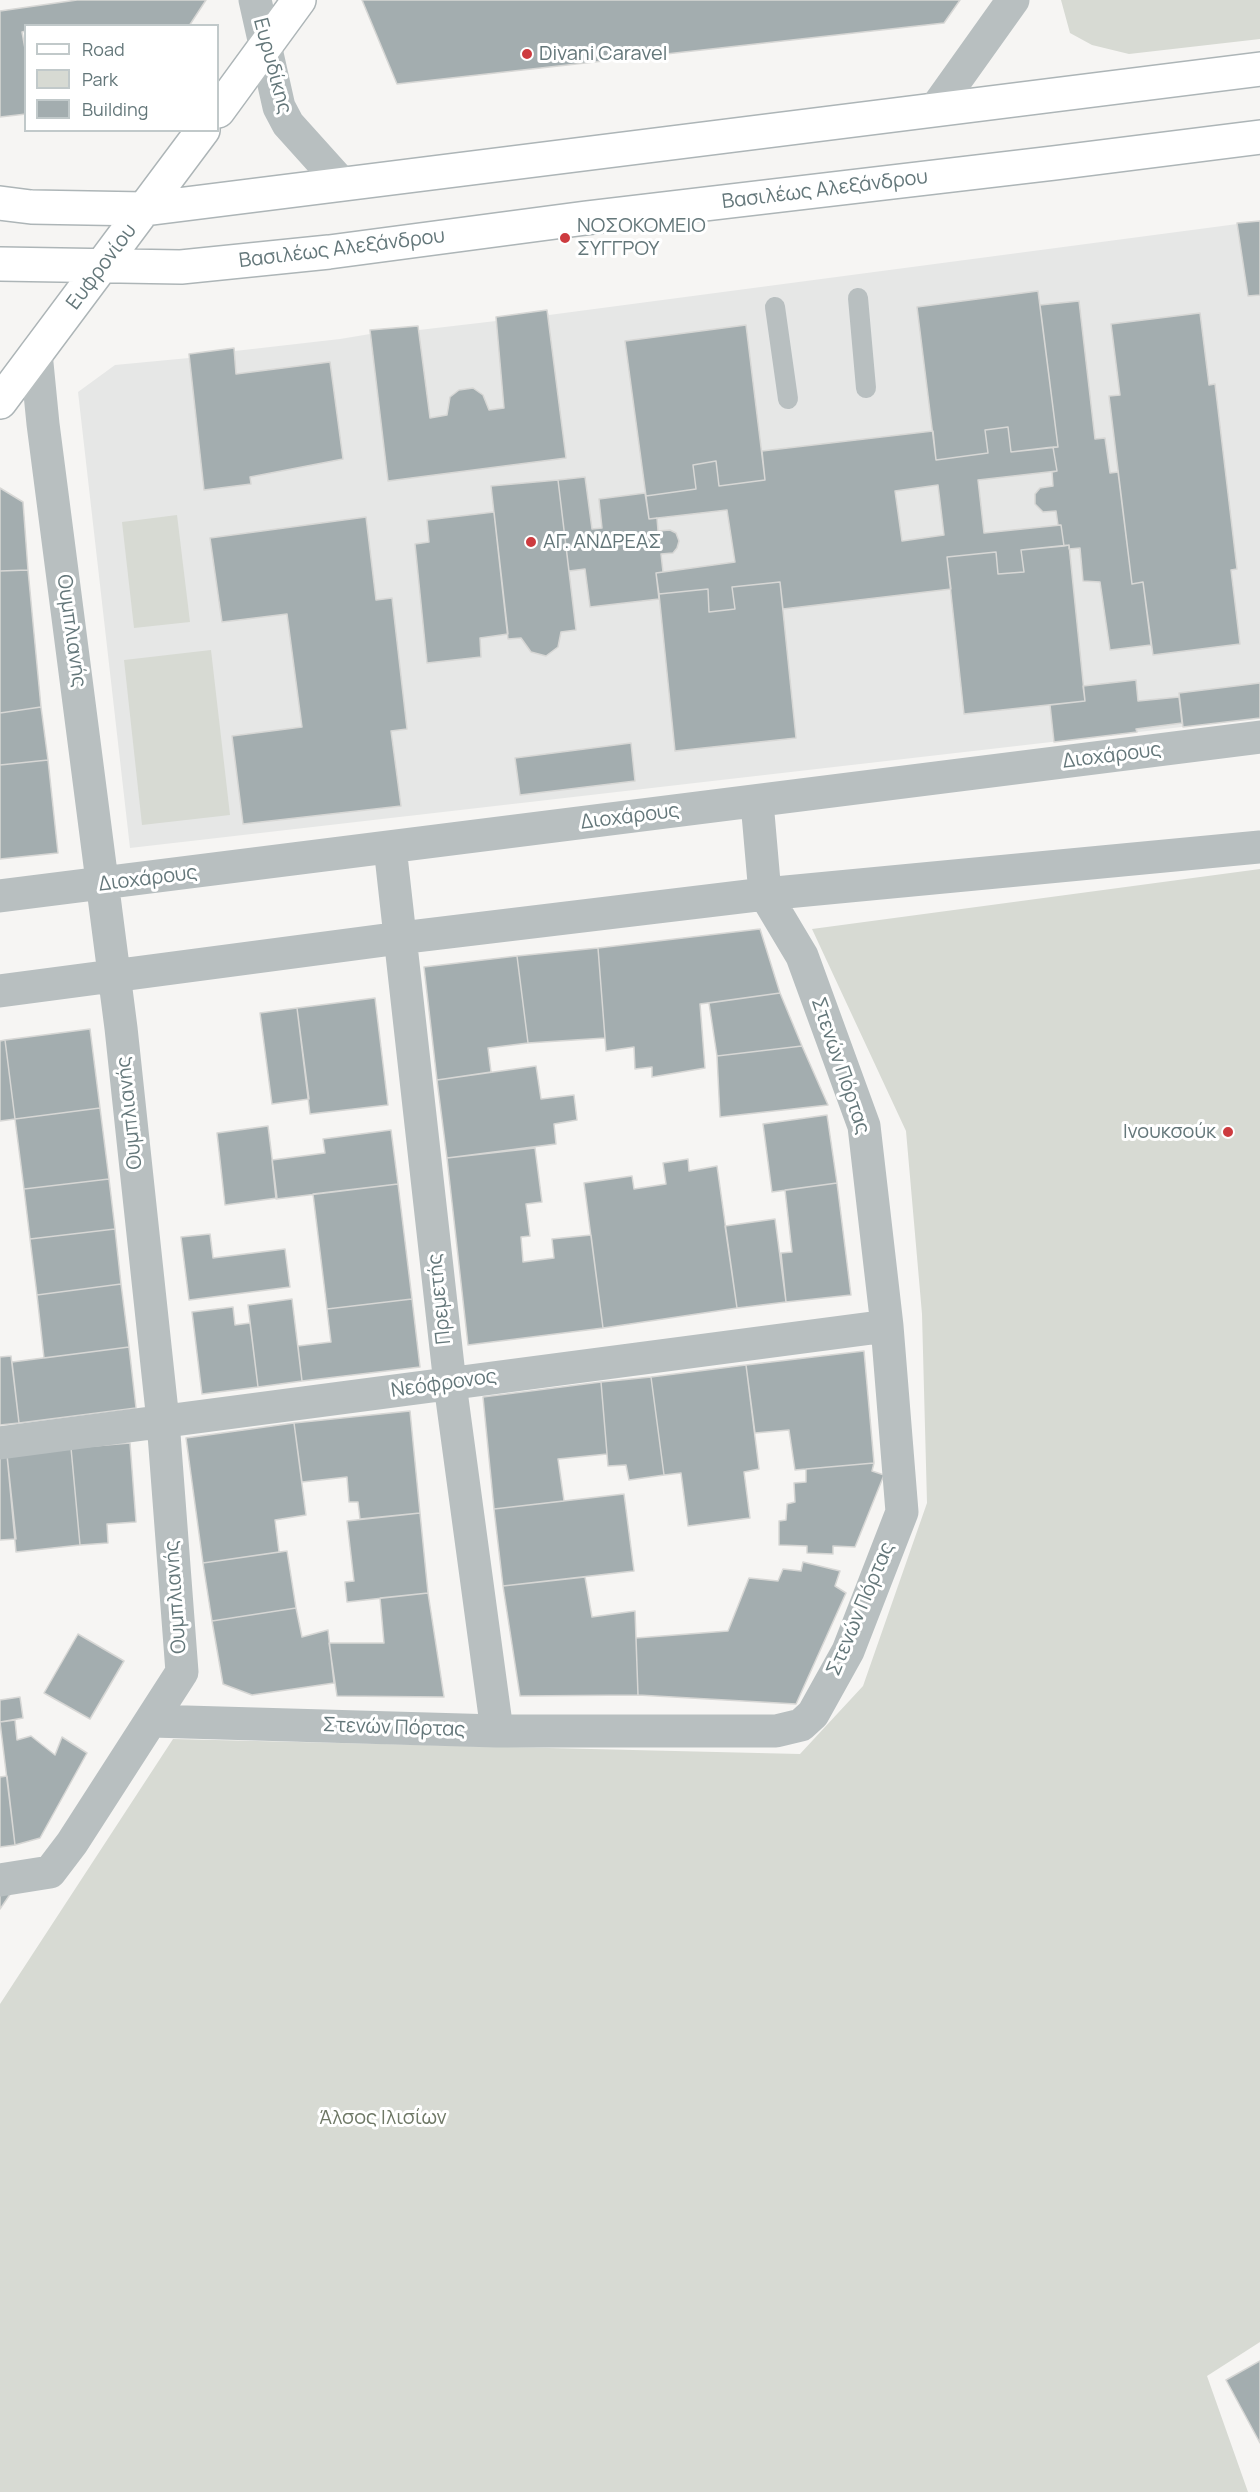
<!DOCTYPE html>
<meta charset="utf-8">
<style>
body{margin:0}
#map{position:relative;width:1260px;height:2492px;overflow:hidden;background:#f6f5f3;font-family:Manrope,sans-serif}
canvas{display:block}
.legend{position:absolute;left:24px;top:24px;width:195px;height:108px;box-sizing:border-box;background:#fff;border:2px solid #c1c9ca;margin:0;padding:8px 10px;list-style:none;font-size:18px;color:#64777a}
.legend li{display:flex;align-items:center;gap:12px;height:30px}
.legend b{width:30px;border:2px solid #c1c9ca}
</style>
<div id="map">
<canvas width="1260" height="2492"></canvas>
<ul class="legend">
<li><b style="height:8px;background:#fff"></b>Road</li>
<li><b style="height:16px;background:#d7dad3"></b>Park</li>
<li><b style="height:16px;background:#a3adaf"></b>Building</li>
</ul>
</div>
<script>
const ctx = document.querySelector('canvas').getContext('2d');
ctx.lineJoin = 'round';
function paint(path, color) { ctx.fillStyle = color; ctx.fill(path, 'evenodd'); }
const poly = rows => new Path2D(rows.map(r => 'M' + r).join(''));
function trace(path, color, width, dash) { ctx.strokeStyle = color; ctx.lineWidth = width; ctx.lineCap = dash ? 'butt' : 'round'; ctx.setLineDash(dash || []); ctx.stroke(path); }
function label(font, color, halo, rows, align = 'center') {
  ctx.font = font + ' Manrope,sans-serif'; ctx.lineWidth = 6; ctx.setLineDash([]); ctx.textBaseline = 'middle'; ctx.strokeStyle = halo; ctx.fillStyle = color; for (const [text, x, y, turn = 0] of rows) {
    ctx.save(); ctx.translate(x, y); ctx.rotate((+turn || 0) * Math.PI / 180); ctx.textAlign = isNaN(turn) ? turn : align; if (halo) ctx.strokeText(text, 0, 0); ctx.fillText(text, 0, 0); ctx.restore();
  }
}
const built = poly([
 [1260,221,1260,718,130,848,78,392,115,365,189,358,189,354,234,348,235,351,340,339,370,334,370,330,418,326,419,330,496,321,496,317,547,310,549,315]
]);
const green = poly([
 [1061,0,1260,0,1260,39,1129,54,1092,45,1070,33],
 [177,515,190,622,134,628,122,522],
 [211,650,230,815,142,825,124,660],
 [1260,869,1260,2342,1207,2376,1248,2492,0,2492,0,2004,173,1739,800,1754,863,1686,927,1503,922,1314,906,1131,812,929]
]);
const building = poly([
 [77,0,206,0,189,26,26,26,26,31,22,32,26,54,26,114,0,117,0,11,77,0],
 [362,0,960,0,944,23,397,84,362,0],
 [1260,221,1260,295,1248,296,1237,223,1260,221],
 [1038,291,1058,447,1011,452,1008,427,985,430,988,453,936,460,917,307,1038,291],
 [1079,301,1095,439,1105,438,1110,473,1118,472,1132,584,1143,582,1151,645,1110,650,1100,582,1083,581,1080,548,1069,549,1069,545,1064,546,1061,525,1058,525,1056,511,1043,512,1035,504,1035,494,1040,488,1053,486,1052,472,1057,471,1053,447,1058,447,1040,305,1079,301],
 [547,310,566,458,388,481,370,330,418,326,430,418,447,415,450,397,459,390,473,388,483,395,489,410,504,408,496,317,547,310],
 [1200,313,1209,385,1215,384,1237,569,1231,570,1240,644,1153,655,1143,582,1132,584,1109,396,1120,395,1111,324,1200,313],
 [746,325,765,480,719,486,716,461,693,465,696,489,646,496,625,341,746,325],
 [234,348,236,374,330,362,343,459,250,477,251,484,204,490,189,354,234,348],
 [1008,427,1011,452,1053,447,1057,471,978,480,984,533,1061,525,1064,546,1021,550,1024,572,998,574,996,552,947,557,951,589,783,609,780,582,732,587,735,609,709,612,708,589,659,594,656,573,735,562,727,510,649,519,646,496,696,489,693,465,716,461,719,486,765,480,762,451,933,431,936,460,988,453,985,430,1008,427],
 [938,485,944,535,902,541,895,491,938,485],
 [585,477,592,529,602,528,599,499,645,493,649,519,657,518,658,531,670,530,676,533,679,541,677,548,673,553,661,554,663,572,656,573,659,599,590,607,585,569,569,571,558,480,585,477],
 [558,480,576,630,561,632,558,647,546,656,531,652,521,638,508,639,491,486,558,480],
 [0,488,23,502,28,570,0,571,0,488],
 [494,512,508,634,480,638,481,657,427,663,415,544,429,542,427,520,494,512],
 [366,517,376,600,392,598,407,729,391,731,401,806,243,824,232,736,302,727,287,614,222,622,210,538,366,517],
 [1069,545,1085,701,964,714,947,557,996,552,998,574,1024,572,1021,550,1069,545],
 [28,570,41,707,0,713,0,571,28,570],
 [780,582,796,738,675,751,659,594,708,589,709,612,735,609,732,587,780,582],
 [1136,680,1138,701,1179,697,1182,723,1136,729,1137,732,1054,742,1050,705,1085,701,1083,686,1136,680],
 [1260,683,1260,718,1183,727,1179,693,1260,683],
 [41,707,48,760,0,765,0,713,41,707],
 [631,743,635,781,520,795,515,758,631,743],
 [48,760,58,853,0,859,0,765,48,760],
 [760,929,780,993,700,1004,705,1068,652,1077,652,1067,635,1069,634,1047,606,1051,598,948,760,929],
 [598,948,605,1038,528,1043,517,956,598,948],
 [517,956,528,1043,488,1048,491,1072,437,1080,424,967,517,956],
 [780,993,802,1046,717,1056,709,1003,780,993],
 [375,998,388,1105,310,1114,297,1008,375,998],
 [297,1008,309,1099,272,1104,260,1013,297,1008],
 [90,1029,100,1108,15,1119,5,1040,90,1029],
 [5,1040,15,1119,0,1121,0,1041,5,1040],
 [802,1046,828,1105,720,1117,717,1056,802,1046],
 [536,1066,541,1099,574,1095,577,1120,554,1124,556,1144,447,1158,437,1080,536,1066],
 [100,1108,109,1179,24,1189,15,1119,100,1108],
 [827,1115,837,1183,772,1192,763,1124,827,1115],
 [268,1126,277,1198,225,1205,217,1133,268,1126],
 [391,1130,398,1184,276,1199,272,1160,325,1153,323,1139,391,1130],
 [535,1148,542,1202,526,1204,530,1236,521,1237,523,1262,554,1258,552,1239,591,1235,603,1328,468,1345,447,1158,535,1148],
 [688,1159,689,1171,717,1166,737,1308,603,1328,584,1183,632,1176,634,1189,666,1184,663,1163,688,1159],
 [109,1179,115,1229,30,1239,24,1189,109,1179],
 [837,1183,851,1295,786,1302,781,1253,792,1252,785,1190,837,1183],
 [398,1184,412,1299,327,1309,313,1194,398,1184],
 [775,1219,786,1302,737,1308,725,1226,775,1219],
 [115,1229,121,1284,37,1295,30,1239,115,1229],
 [210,1234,213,1258,285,1249,290,1287,189,1300,181,1237,210,1234],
 [121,1284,129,1347,44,1358,37,1295,121,1284],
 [292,1299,302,1381,258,1387,248,1305,292,1299],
 [412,1299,420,1367,302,1381,298,1346,331,1342,327,1309,412,1299],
 [233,1307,235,1325,250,1323,258,1387,202,1394,192,1312,233,1307],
 [129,1347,136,1408,19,1423,12,1362,129,1347],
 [864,1351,874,1463,795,1470,789,1430,755,1433,746,1365,864,1351],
 [11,1356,19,1423,0,1425,0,1357,11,1356],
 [746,1365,759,1469,744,1472,750,1518,688,1526,681,1473,664,1475,651,1377,746,1365],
 [651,1377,664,1475,629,1480,626,1465,608,1466,601,1382,651,1377],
 [601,1382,607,1454,558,1459,564,1501,494,1509,483,1397,601,1382],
 [410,1411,420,1513,360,1519,358,1502,349,1502,347,1477,302,1482,294,1423,410,1411],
 [294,1423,306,1515,275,1520,279,1552,203,1563,186,1438,294,1423],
 [130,1443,136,1522,107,1524,108,1543,80,1545,71,1448,130,1443],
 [71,1448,80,1545,16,1552,7,1455,71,1448],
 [7,1455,16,1539,0,1540,0,1456,7,1455],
 [874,1463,872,1471,884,1475,855,1547,833,1546,833,1554,807,1553,807,1546,779,1545,779,1521,786,1520,787,1504,795,1502,794,1483,806,1482,806,1469,874,1463],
 [624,1494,634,1571,503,1586,494,1509,624,1494],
 [420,1513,428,1593,347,1602,345,1582,354,1581,347,1521,420,1513],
 [287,1551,296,1608,212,1621,203,1563,287,1551],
 [803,1562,840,1571,835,1586,846,1593,796,1704,638,1695,636,1638,728,1631,749,1578,778,1581,783,1569,801,1571,803,1562],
 [585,1577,592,1617,635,1611,638,1695,520,1696,503,1586,585,1577],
 [428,1593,444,1697,337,1696,329,1643,384,1643,380,1598,428,1593],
 [296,1608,302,1637,328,1630,334,1683,252,1695,223,1684,212,1621,296,1608],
 [78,1634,124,1661,90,1719,44,1693,78,1634],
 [20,1697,23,1718,0,1722,0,1700,20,1697],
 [15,1720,17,1740,31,1736,55,1755,62,1737,87,1753,40,1838,15,1845,0,1722,15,1720],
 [7,1776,15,1845,0,1847,0,1777,7,1776],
 [15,1887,0,1909,0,1890,15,1887],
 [1260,2361,1260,2443,1226,2380,1260,2361]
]);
const lane = poly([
 [858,298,866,388],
 [775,307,788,399]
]);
const street = poly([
 [255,0,279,107,288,124,342,184],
 [936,108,1013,0],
 [390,847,450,1384,497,1731],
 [0,896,1260,737],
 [0,991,400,938,765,894,1260,847],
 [0,1443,887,1326],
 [152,1721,497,1731,776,1731,801,1725,813,1714,848,1651,902,1512,887,1326,864,1126,802,956,765,894,757,802],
 [0,1880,50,1872,72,1843,182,1672,163,1421,121,1028,43,424,36,353]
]);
const secondary = poly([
 [218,111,299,0],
 [0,203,31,207,145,209,1260,69],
 [0,264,181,267,329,252,586,218,1054,163,1260,137],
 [0,402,203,130]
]);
const markers = [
 [527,54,6,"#cd3b3f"],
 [565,238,6,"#cd3b3f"],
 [531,542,6,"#cd3b3f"],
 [1228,1132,6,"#cd3b3f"]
];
const poiNames = [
 ["Divani Caravel",539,54],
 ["ΝΟΣΟΚΟΜΕΙΟ",577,226],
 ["ΣΥΓΓΡΟΥ",577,249],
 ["ΑΓ. ΑΝΔΡΕΑΣ",543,542],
 ["Ινουκσούκ",1216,1132,"right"]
];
const streetNames = [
 ["Ευρυδίκης",272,66,75],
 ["Βασιλέως Αλεξάνδρου",825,190,-7],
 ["Βασιλέως Αλεξάνδρου",342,249,-7],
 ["Ευφρονίου",102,267,-53],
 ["Ουμπλιανής",71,631,82],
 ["Διοχάρους",1112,756,-7],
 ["Διοχάρους",630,817,-7],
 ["Διοχάρους",148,879,-7],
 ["Στενών Πόρτας",840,1066,71],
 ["Ουμπλιανής",130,1113,-96],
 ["Πρεμετής",440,1299,-96],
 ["Νεόφρονος",444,1384,-8],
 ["Ουμπλιανής",176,1597,-94],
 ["Στενών Πόρτας",861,1609,-67],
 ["Στενών Πόρτας",394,1728,2]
];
const parkNames = [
 ["Άλσος Ιλισίων",383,2118]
];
paint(built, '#e6e7e6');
paint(green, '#d7dad3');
paint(building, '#a3adaf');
trace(building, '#d7d7d5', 1.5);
trace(secondary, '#adb5b7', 36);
trace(lane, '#b8bfc0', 20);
trace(street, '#b8bfc0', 33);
trace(secondary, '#fff', 33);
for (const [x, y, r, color] of markers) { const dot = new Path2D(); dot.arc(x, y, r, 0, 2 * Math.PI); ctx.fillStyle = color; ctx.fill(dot); trace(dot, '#fff', 2); }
label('20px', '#64777a', '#fff', poiNames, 'left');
label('20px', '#64777a', '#fff', streetNames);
label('20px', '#6e7866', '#fff', parkNames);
</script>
